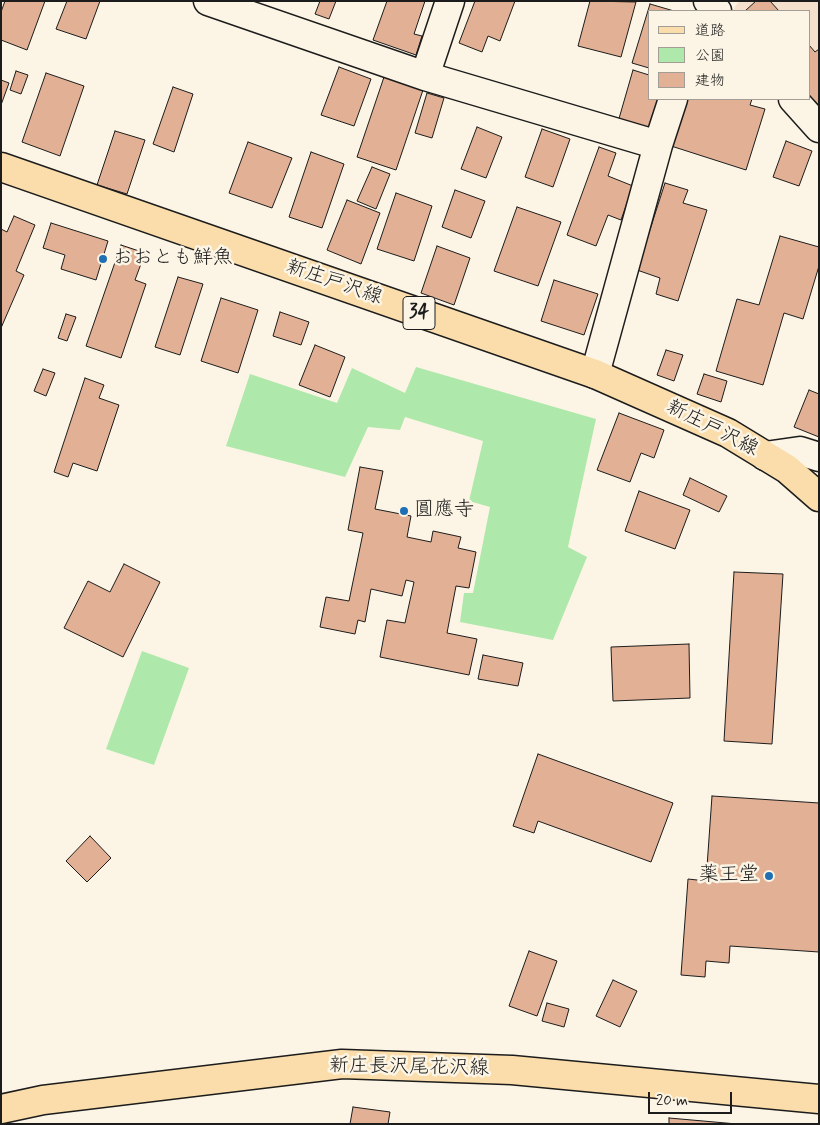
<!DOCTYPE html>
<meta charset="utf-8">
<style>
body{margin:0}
#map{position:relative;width:820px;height:1125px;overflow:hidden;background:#fcf5e5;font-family:Mynerve,"Klee One",sans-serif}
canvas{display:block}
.frame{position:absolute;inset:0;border:2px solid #1c1c1c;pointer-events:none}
.legend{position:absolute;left:648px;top:10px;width:162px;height:90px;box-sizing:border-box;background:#fcf5e5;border:1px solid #a29e95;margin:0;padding:6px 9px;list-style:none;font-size:15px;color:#1c1c1c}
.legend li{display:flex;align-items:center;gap:10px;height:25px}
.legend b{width:25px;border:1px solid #a29e95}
.scale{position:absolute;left:648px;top:1092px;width:84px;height:22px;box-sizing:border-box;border:2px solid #1c1c1c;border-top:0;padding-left:6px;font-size:15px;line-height:18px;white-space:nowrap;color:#1c1c1c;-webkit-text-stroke:4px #fcf5e5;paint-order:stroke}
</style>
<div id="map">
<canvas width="820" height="1125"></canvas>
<div class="frame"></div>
<ul class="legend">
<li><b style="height:6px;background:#faddab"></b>道路</li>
<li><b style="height:14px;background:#afe8ab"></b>公園</li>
<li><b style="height:14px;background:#e2b094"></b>建物</li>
</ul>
<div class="scale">20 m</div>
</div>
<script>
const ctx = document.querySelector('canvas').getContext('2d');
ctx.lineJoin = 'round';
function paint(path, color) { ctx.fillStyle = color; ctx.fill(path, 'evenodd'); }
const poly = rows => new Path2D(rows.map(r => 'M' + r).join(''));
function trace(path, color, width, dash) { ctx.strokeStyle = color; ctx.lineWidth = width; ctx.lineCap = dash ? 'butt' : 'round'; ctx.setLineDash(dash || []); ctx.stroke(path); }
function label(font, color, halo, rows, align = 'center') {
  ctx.font = font + ' Mynerve,"Klee One",sans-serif'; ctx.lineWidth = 5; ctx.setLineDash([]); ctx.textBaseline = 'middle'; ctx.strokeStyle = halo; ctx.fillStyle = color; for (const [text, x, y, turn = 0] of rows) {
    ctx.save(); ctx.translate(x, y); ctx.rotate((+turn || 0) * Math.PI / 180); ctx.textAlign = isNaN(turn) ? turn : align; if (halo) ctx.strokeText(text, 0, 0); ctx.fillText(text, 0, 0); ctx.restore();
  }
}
const built = poly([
 [739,1,819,1,819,109,809,98,809,11,732,11]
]);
const green = poly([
 [416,367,596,419,568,547,587,557,553,640,460,622,464,593,473,593,490,507,469,501,483,441,405,417,400,430,368,427,345,477,226,446,250,374,337,403,352,368,405,393],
 [142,651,189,668,154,765,106,749]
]);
const building = poly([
 [5,1,45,1,27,50,1,40,1,12,5,1],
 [67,1,100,1,86,39,56,29,67,1],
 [320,1,336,1,329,19,315,14,320,1],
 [387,1,425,1,414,34,422,36,416,55,373,40,387,1],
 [475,1,515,1,500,41,488,36,482,52,459,43,475,1],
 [590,1,636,2,621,57,578,46,590,1],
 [756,1,770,1,779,11,745,11,756,1],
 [650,4,674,11,649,11,649,68,632,63,650,4],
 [809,45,815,52,819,49,819,106,809,95,809,45],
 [339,67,371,79,354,126,321,115,339,67],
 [633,70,649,75,649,99,665,99,655,133,618,122,633,70],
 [16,71,28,75,21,94,10,90,16,71],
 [46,73,84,86,60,156,22,142,46,73],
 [384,77,423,90,396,170,357,157,384,77],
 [1,80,9,83,1,105,1,80],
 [173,87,193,94,174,152,153,144,173,87],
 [427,93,444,98,432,138,415,133,427,93],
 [683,99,752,99,750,105,765,109,746,170,668,145,683,99],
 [477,127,502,137,486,178,461,169,477,127],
 [542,129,570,139,553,187,525,177,542,129],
 [115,131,145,140,127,194,97,185,115,131],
 [786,141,812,151,799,186,773,177,786,141],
 [248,142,292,158,272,208,229,193,248,142],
 [599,147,616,153,608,176,633,186,621,220,608,215,596,246,567,235,599,147],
 [311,152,344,164,322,228,289,217,311,152],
 [372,167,390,174,376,209,357,201,372,167],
 [665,183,688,190,683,203,707,210,678,301,656,294,660,278,637,270,665,183],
 [455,190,485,201,471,238,442,227,455,190],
 [396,193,432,206,414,261,377,249,396,193],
 [347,200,380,213,361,264,327,250,347,200],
 [517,207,561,222,538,286,494,271,517,207],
 [14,216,35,225,16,271,24,275,1,328,1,229,7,232,14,216],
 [51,223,108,241,96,280,61,269,65,255,43,248,51,223],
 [780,236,819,247,819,266,803,319,784,313,763,385,716,371,737,299,759,305,780,236],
 [121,245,145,253,135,280,146,284,121,358,86,346,121,245],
 [437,246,470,258,454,305,421,293,437,246],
 [178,277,203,284,180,355,155,347,178,277],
 [554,280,598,294,584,335,541,321,554,280],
 [221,298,258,310,238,373,201,361,221,298],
 [280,312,309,322,301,345,273,336,280,312],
 [66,314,76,317,67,341,58,338,66,314],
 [315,345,345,357,330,397,299,385,315,345],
 [666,350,683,355,674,381,657,375,666,350],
 [43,369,55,373,46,396,34,391,43,369],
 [704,374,727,381,721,402,697,394,704,374],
 [85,378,104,385,99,398,119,405,97,471,73,463,68,477,54,472,85,378],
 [809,390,819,394,819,437,794,427,809,390],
 [619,413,664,430,654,458,641,453,630,482,597,470,619,413],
 [360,467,383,471,375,509,411,516,407,537,431,542,433,531,461,537,458,548,476,552,469,588,456,586,447,633,477,639,469,675,380,657,387,620,405,623,414,582,406,580,402,596,371,589,365,622,358,620,355,634,320,627,326,597,349,601,363,533,348,530,360,467],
 [690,478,727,496,719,512,683,495,690,478],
 [639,491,690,510,675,549,625,531,639,491],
 [124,564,160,582,123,657,64,628,88,581,110,592,124,564],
 [734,572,783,574,772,744,724,741,734,572],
 [689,644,690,698,613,701,611,647,689,644],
 [483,655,523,663,518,686,478,679,483,655],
 [538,754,673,803,651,862,538,821,534,833,513,826,538,754],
 [712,796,819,803,819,952,730,946,729,963,706,961,705,977,681,975,688,879,706,881,712,796],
 [90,836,111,858,87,882,66,861,90,836],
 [529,951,557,961,537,1016,509,1006,529,951],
 [613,980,637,991,620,1027,596,1016,613,980],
 [547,1003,569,1009,564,1027,542,1021,547,1003],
 [353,1107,390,1112,388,1124,350,1124,353,1107],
 [669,1118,737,1124,669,1124,669,1118]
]);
const minor = poly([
 [208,1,425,76,658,145],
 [708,1,717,11],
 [425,76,450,1],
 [793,99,819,128],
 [595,374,658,145,673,99],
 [765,456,800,451,819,457]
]);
const major = poly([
 [1,167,595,374,728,433,787,469,819,497],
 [1,1109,43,1100,342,1064,512,1070,819,1099]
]);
const markers = [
 [103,259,5,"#1f6fb2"],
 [404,511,5,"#1f6fb2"],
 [769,876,5,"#1f6fb2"]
];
const shields = [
 [419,313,32]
];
const shieldNames = [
 ["34",419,313]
];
const poiNames = [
 ["おおとも鮮魚",113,259],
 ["圓應寺",414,511],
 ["薬王堂",759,876,"right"]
];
const streetNames = [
 ["新庄戸沢線",334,283,19],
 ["新庄戸沢線",712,429,27],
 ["新庄長沢尾花沢線",409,1068,1]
];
paint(built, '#f4e0cd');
paint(green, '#afe8ab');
paint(building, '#e2b094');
trace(building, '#1c1c1c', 1);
trace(minor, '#1c1c1c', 31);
trace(major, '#1c1c1c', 31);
trace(minor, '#fcf5e5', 28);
trace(major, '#faddab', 28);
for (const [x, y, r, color] of markers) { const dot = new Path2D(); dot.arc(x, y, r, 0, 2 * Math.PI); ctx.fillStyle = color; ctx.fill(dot); trace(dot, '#fcf5e5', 2); }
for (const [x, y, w] of shields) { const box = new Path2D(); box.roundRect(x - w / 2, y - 16.5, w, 33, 4); ctx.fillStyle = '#fcf5e5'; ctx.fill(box); trace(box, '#1c1c1c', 1); }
label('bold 19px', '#1c1c1c', null, shieldNames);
label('20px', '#1c1c1c', '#fcf5e5', poiNames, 'left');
label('20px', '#1c1c1c', '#fcf5e5', streetNames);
</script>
